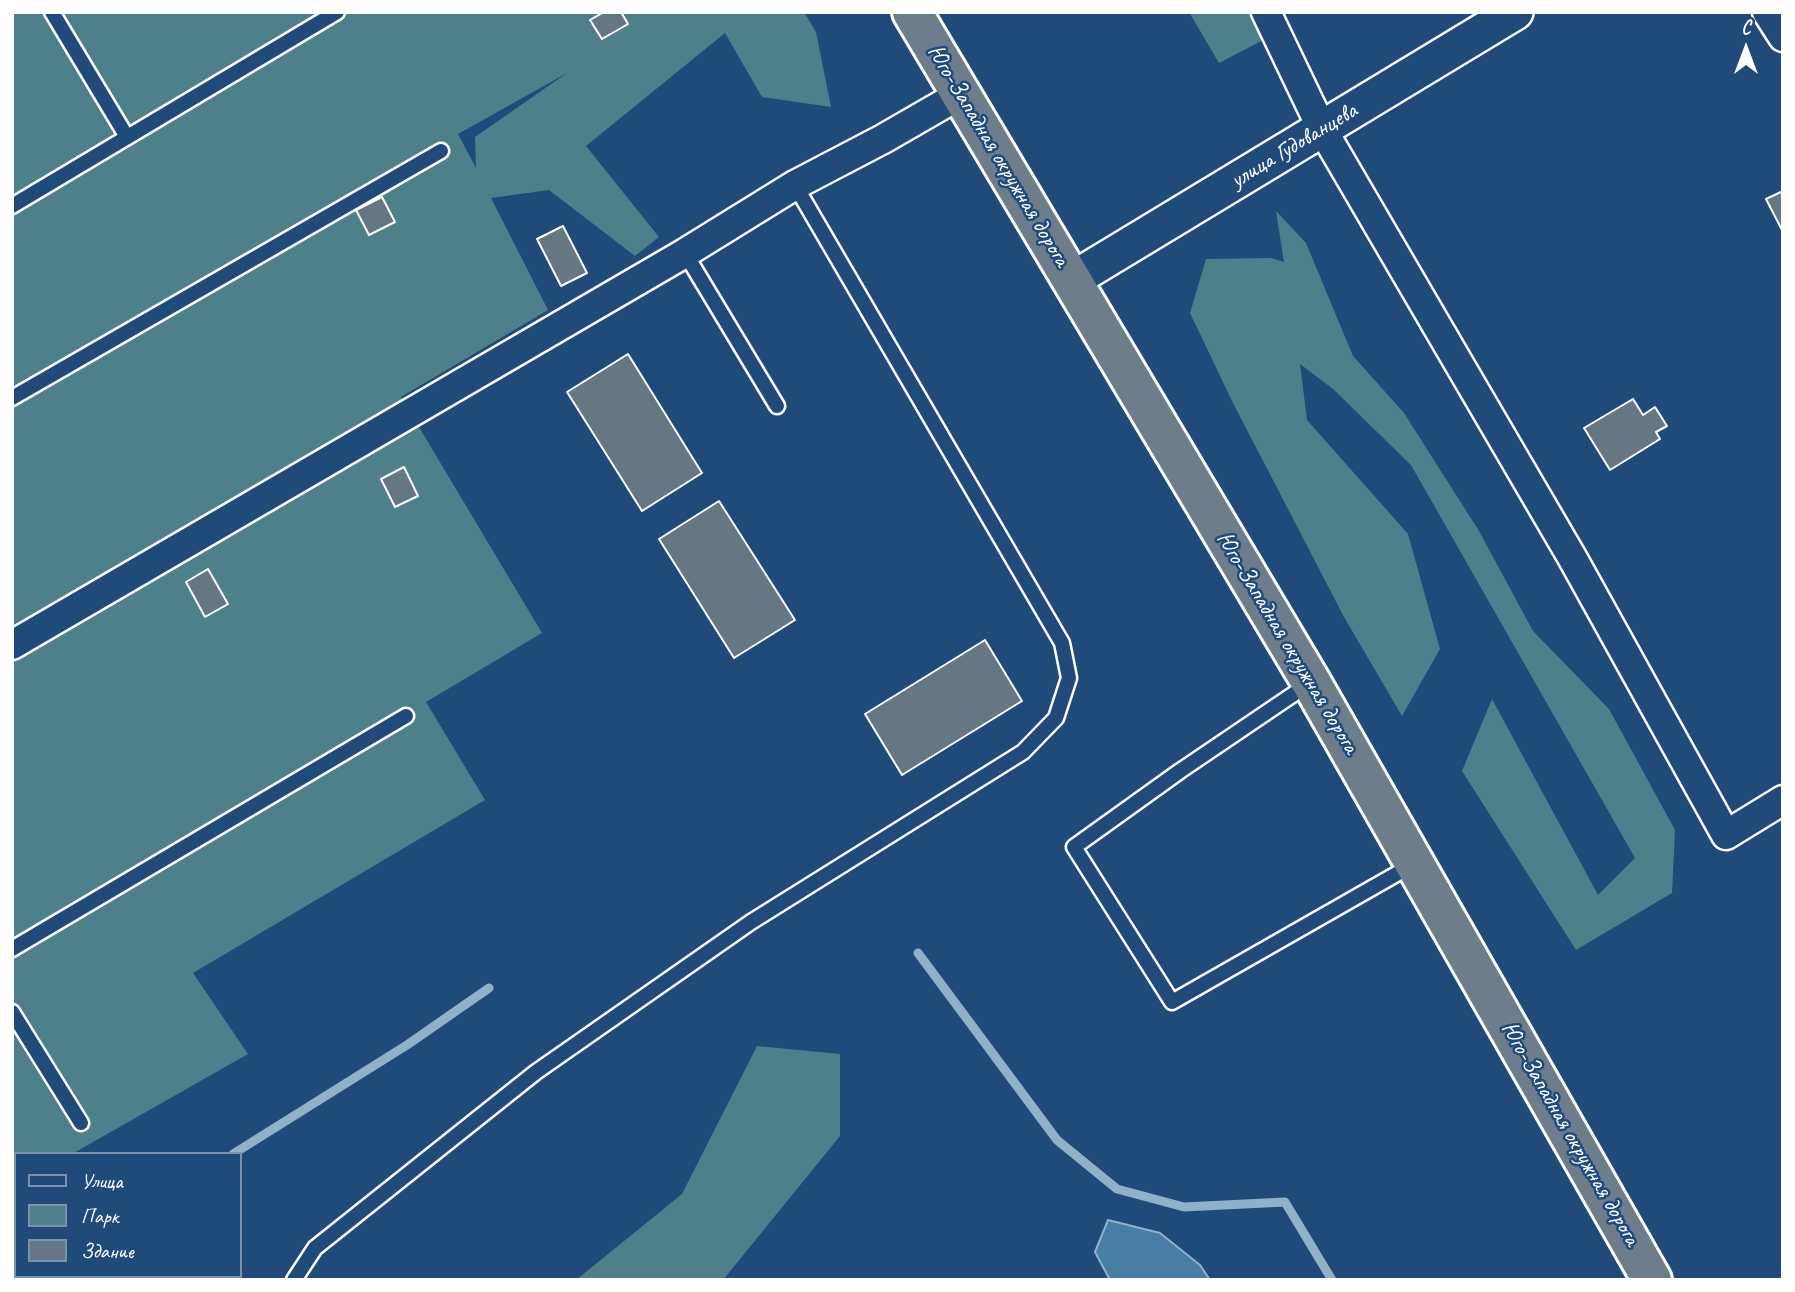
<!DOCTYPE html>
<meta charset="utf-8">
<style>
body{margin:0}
#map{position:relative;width:1795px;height:1292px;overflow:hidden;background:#1f4a7a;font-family:Caveat,sans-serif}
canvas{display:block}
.frame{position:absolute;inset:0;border:14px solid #fff;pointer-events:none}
.legend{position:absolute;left:14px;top:1152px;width:228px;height:126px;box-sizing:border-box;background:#1f4a7a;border:2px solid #7992af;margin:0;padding:9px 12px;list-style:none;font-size:21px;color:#fff}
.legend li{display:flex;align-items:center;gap:14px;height:35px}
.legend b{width:35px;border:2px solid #7992af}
.north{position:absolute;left:1711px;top:14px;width:70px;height:70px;-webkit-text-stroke:5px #1f4a7a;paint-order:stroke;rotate:0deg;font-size:19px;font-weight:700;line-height:28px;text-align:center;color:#fff}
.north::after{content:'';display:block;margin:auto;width:24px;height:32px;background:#fff;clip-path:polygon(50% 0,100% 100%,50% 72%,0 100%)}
</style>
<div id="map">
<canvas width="1795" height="1292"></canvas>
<div class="frame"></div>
<ul class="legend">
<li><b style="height:9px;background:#1f4a7a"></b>Улица</li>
<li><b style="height:19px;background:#4e808b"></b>Парк</li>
<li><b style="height:19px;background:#657685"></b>Здание</li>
</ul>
<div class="north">С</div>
</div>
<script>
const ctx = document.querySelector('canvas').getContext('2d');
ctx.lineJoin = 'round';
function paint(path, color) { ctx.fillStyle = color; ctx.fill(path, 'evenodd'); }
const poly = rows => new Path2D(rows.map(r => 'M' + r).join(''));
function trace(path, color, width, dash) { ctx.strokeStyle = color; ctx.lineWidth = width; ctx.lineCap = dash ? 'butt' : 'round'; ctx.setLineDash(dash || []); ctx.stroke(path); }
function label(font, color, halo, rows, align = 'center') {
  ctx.font = font + ' Caveat,sans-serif'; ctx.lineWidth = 5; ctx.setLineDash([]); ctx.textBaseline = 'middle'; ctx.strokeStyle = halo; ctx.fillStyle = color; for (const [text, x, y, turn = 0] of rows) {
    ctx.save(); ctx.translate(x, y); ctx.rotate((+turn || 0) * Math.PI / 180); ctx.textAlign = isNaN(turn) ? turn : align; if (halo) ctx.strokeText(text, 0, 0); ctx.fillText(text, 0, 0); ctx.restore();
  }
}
const green = poly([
 [12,12,804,12,816,32,831,107,762,97,725,33,586,146,659,237,635,256,549,190,491,198,548,310,401,397,542,633,426,702,485,800,193,973,248,1054,72,1154,16,1154,16,1185,12,1187],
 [567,73,475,137,476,168,458,134],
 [1189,12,1250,12,1265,39,1219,63],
 [1276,211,1306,243,1353,356,1404,413,1479,531,1533,631,1609,709,1675,830,1672,893,1576,950,1462,771,1492,699,1598,895,1635,858,1411,465,1333,389,1300,364,1307,420,1408,534,1440,649,1402,716,1344,617,1233,403,1190,313,1206,259,1271,258,1284,262],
 [757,1046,840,1054,840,1136,723,1280,576,1280,682,1194]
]);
const water = poly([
 [1108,1220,1160,1233,1200,1265,1210,1280,1110,1280,1095,1252,1108,1220]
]);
const stream = poly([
 [918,953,1057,1140,1117,1189,1184,1207,1285,1202,1332,1280],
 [233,1154,407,1045,489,988],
 [33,1280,38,1276]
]);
const building = poly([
 [604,12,621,12,628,24,602,39,590,20,604,12],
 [1783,191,1783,232,1766,199,1783,191],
 [382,197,395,222,369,235,356,210,382,197],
 [563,226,587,273,561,286,537,239,563,226],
 [628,354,702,473,642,511,567,392,628,354],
 [1633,399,1643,415,1655,407,1667,426,1656,432,1660,439,1610,470,1584,428,1633,399],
 [404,467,418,496,395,507,381,479,404,467],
 [719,501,795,620,734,658,659,539,719,501],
 [208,569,228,604,205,617,186,582,208,569],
 [985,640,1022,701,902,775,865,714,985,640]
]);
const service = poly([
 [52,12,127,137],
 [12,206,337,12],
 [685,253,777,406],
 [12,398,441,151],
 [1310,683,1180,771,1074,847,1172,1002,1414,864],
 [12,949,406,716],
 [12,1012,81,1123],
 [294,1280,315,1248,536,1072,751,922,1023,752,1056,718,1069,678,1062,643,795,185]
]);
const minor = poly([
 [1266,12,1322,129,1573,559,1726,835,1783,800],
 [1767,12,1783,37],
 [12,645,685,253,795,185,883,139,961,94]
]);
const tertiary = poly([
 [1072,280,1515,12]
]);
const trunk = poly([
 [912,12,1311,682,1652,1280]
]);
const streetNames = [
 ["улица Гудованцева",1294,146,-31],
 ["Юго-Западная окружная дорога",998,156,59],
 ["Юго-Западная окружная дорога",1287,643,59],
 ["Юго-Западная окружная дорога",1570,1134,60]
];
paint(green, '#4e808b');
paint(water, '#487da5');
trace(water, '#91b1c9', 2);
trace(stream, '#91b1c9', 9);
paint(building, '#657685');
trace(building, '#fff', 2);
trace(service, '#fff', 19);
trace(minor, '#fff', 33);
trace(tertiary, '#fff', 40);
trace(trunk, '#fff', 44);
trace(service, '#1f4a7a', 14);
trace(minor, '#1f4a7a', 28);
trace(tertiary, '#1f4a7a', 35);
trace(trunk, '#6d7d8c', 38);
label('24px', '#fff', '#1f4a7a', streetNames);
</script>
